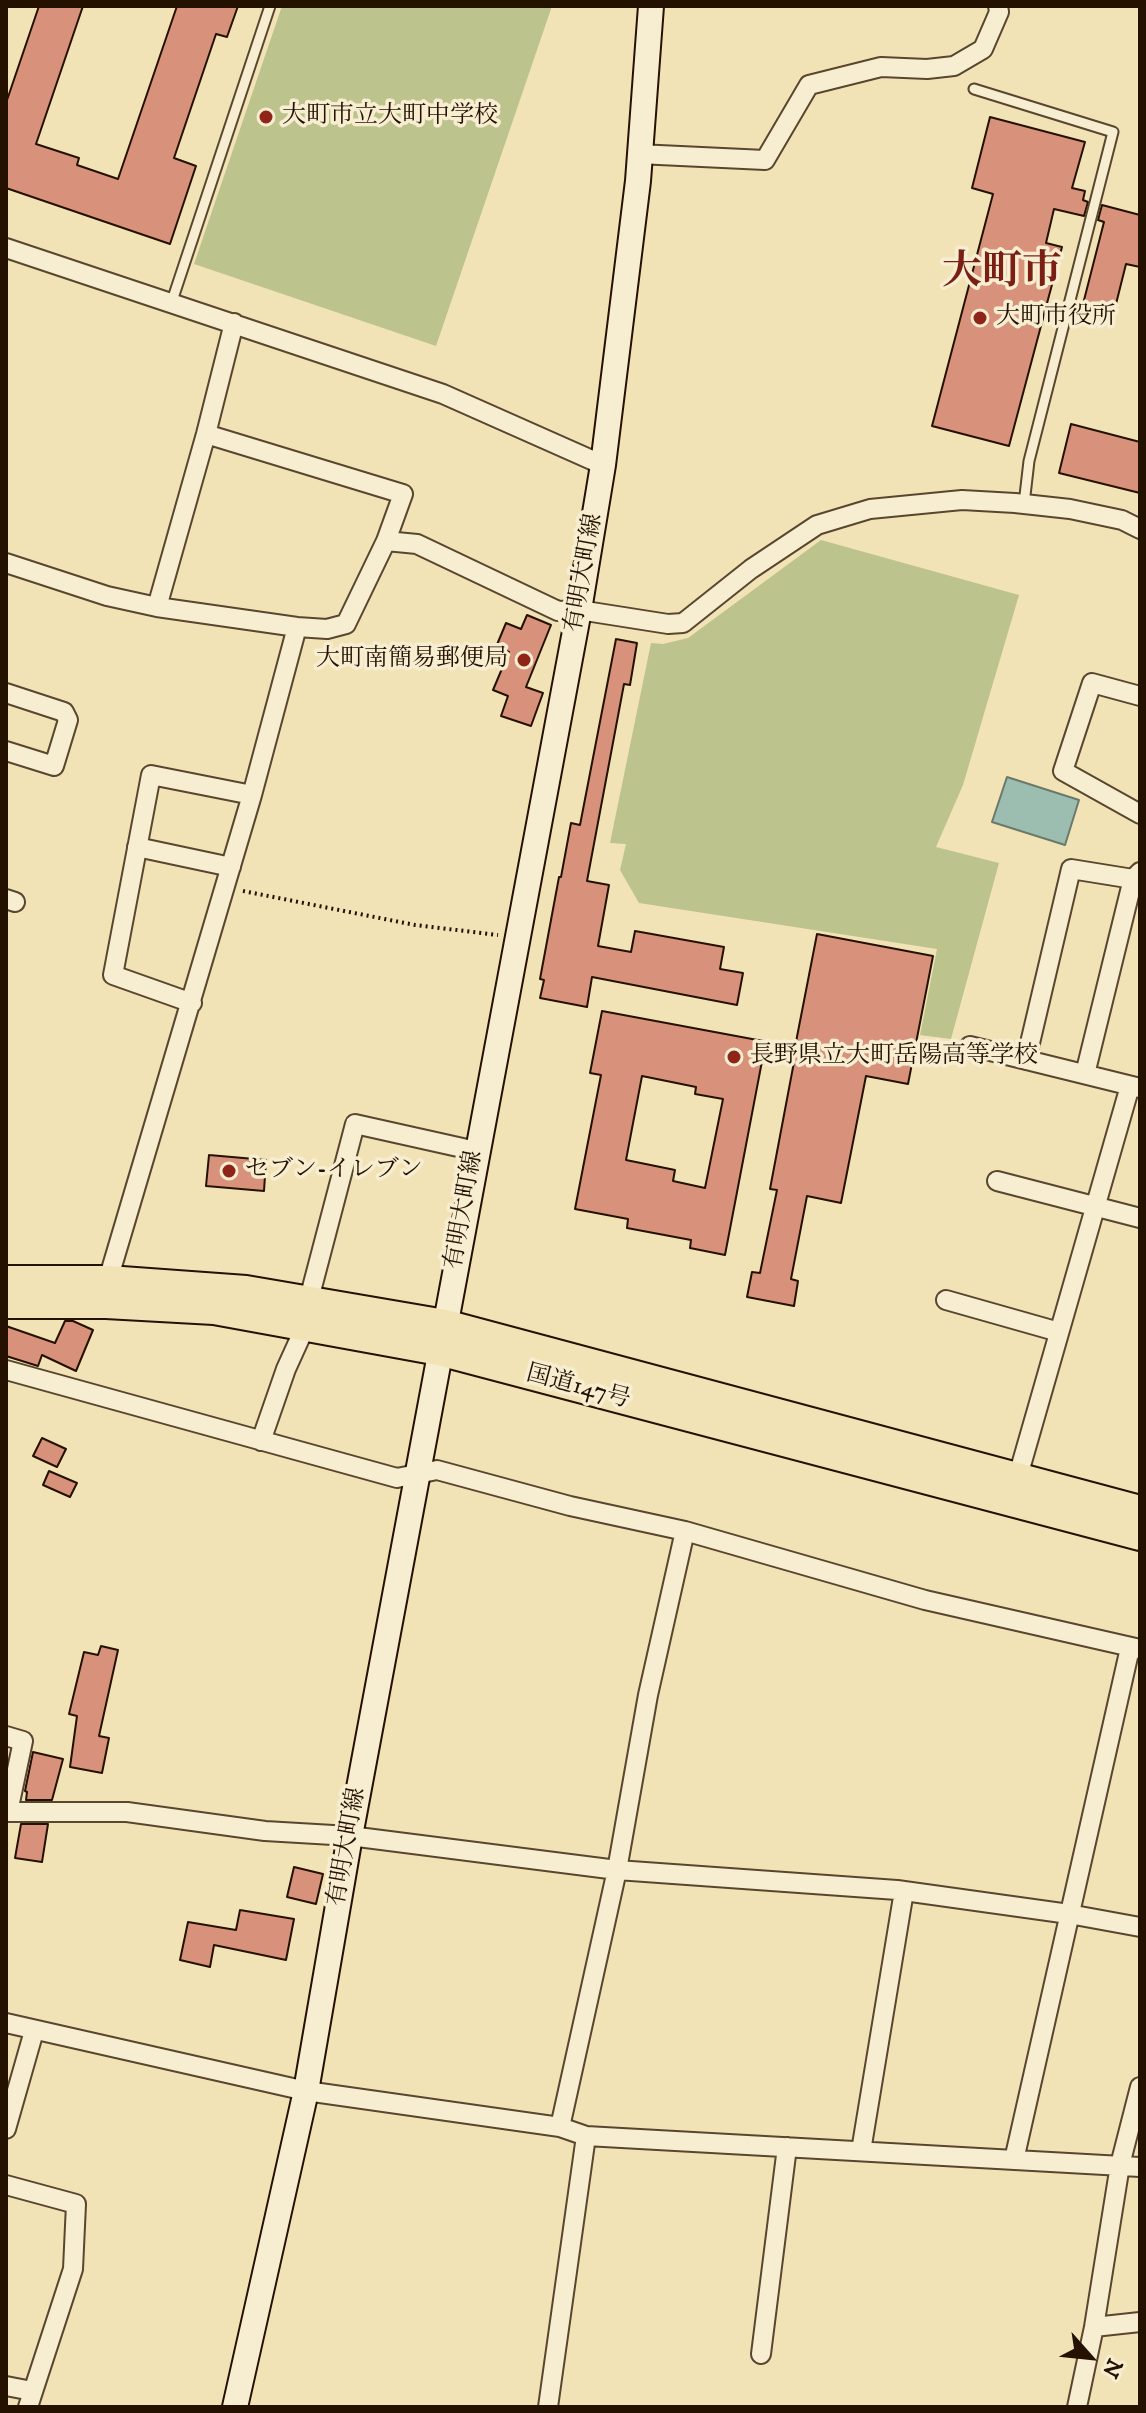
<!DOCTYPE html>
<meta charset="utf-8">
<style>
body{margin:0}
#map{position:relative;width:1146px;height:2413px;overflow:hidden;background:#f2e3b7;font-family:"IM FELL DW Pica",serif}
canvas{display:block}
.frame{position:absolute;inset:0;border:8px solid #241100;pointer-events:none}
.north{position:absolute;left:1050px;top:2317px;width:80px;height:80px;-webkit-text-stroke:6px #f7edd0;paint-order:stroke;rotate:117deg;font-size:22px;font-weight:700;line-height:32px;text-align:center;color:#241100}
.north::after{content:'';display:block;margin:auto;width:28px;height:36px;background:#241100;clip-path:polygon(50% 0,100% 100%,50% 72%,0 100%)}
</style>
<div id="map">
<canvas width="1146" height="2413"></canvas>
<div class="frame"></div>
<div class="north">N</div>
</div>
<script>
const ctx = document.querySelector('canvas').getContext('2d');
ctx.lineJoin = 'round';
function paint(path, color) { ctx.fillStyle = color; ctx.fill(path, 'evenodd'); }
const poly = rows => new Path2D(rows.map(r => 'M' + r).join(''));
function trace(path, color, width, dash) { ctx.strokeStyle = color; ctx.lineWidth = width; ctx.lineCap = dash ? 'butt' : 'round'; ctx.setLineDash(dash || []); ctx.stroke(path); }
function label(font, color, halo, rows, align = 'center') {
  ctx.font = font + ' "IM FELL DW Pica","Noto Serif JP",serif'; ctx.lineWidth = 7; ctx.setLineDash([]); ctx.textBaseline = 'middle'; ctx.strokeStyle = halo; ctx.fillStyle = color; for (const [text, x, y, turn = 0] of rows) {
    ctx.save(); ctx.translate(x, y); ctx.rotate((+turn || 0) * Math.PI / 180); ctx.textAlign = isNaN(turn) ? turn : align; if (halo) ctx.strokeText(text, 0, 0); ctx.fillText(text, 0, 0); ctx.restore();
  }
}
const green = poly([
 [282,6,552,6,436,346,194,264],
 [821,540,1019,595,963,785,936,847,999,863,951,1039,920,1035,937,949,639,903,620,870,626,844,610,843,651,643,663,644,688,638]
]);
const water = poly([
 [1007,777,1079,800,1065,845,992,822,1007,777]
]);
const building = poly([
 [39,6,83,6,36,144,79,158,77,165,118,179,177,6,238,6,227,37,216,34,174,158,196,166,170,244,6,188,6,103,39,6],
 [990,117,1085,142,1072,188,1085,191,1083,200,1088,202,1084,216,1054,209,1046,243,1062,247,1009,446,932,426,993,194,972,188,990,117],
 [1102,205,1140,215,1140,267,1126,264,1114,312,1083,304,1104,222,1098,220,1102,205],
 [1071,424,1140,442,1140,493,1059,473,1071,424],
 [527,615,551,625,526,687,543,693,531,726,501,716,508,696,493,690,509,652,496,647,506,623,521,629,527,615],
 [616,639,637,643,630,685,624,684,587,881,609,885,598,946,631,952,635,931,724,947,720,969,743,973,737,1005,592,977,587,1007,540,998,544,980,540,979,559,877,561,877,571,823,580,825,616,639],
 [817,934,933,956,908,1084,866,1076,841,1203,807,1196,791,1279,798,1281,794,1306,747,1297,752,1272,760,1273,777,1190,770,1189,794,1062,763,1056,725,1255,690,1248,691,1240,627,1228,628,1219,575,1209,601,1075,590,1073,602,1011,795,1047,817,934],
 [642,1076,696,1087,695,1094,723,1099,705,1188,673,1181,675,1170,626,1160,642,1076],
 [209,1155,266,1160,264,1191,206,1186,209,1155],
 [65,1321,73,1321,93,1330,76,1371,42,1355,38,1366,6,1356,6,1326,55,1343,65,1321],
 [42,1438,66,1449,57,1467,33,1456,42,1438],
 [49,1471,77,1483,70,1497,43,1485,49,1471],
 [101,1646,118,1650,99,1736,109,1738,102,1773,70,1767,77,1716,69,1714,84,1652,98,1655,101,1646],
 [33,1752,63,1759,52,1800,26,1800,27,1792,25,1791,33,1752],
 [21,1824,48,1824,42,1862,15,1858,21,1824],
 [294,1867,323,1874,316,1904,287,1897,294,1867],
 [240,1910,294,1919,286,1960,214,1945,210,1967,180,1960,188,1922,236,1930,240,1910]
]);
const path = poly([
 [243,891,415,925,498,935]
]);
const service = poly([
 [974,89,1113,132,1029,461,1024,504],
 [171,304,270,6]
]);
const minor = poly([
 [638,154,765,160,809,85,881,67,927,69,954,66,983,49,999,12,998,6],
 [6,248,443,394,603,465],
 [386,541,417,544,558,611,579,610,668,624,683,623,751,569,817,525,870,509,962,500,1015,503,1070,509,1122,520,1140,529],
 [6,563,107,596,157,607,297,627,327,629,346,624,386,541,403,494,206,434],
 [157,607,206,434,234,323],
 [6,693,64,712,68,720,54,766,6,751],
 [1140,696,1092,683,1063,771,1140,814],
 [137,847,231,867],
 [6,899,15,902],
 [192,1003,113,975,151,775,252,795],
 [970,1046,1140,1088],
 [1026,1060,1071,869,1133,879],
 [1085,1074,1133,879,1140,872],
 [997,1181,1140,1218],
 [108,1280,252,795,297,627],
 [309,1299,355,1124,476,1151],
 [946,1300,1059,1332],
 [6,1370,397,1478,437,1470,570,1506,685,1531,925,1600,1140,1649],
 [261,1441,286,1369,306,1325],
 [1018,1476,1130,1086],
 [685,1531,648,1695,617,1870,560,2127,586,2136,1140,2167],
 [6,1736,23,1741,8,1812],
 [6,1812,127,1812,265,1831,350,1836,617,1870,897,1890,1069,1914,1140,1927],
 [6,2023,306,2091,560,2127],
 [6,2129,34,2031],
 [861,2151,904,1891],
 [1014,2160,1130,1648],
 [6,2185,76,2204,73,2269,28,2407],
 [1094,2327,1140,2322],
 [761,2354,787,2147],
 [6,2386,32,2391],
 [548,2407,586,2136],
 [1077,2407,1094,2327,1120,2165,1140,2087]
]);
const secondary = poly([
 [235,2407,306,2091,350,1836,579,610,603,465,638,181,651,6]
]);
const trunk = poly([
 [6,1280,108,1280,246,1290,445,1324,1140,1510],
 [6,1304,106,1304,214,1310,439,1351,1140,1536]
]);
const markers = [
 [266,117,8,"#8f2418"],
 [980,318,8,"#8f2418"],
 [524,660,8,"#8f2418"],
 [734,1057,8,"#8f2418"],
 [229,1171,8,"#8f2418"]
];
const poiNames = [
 ["大町市立大町中学校",282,117],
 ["大町市役所",996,318],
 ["大町南簡易郵便局",508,660,"right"],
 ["長野県立大町岳陽高等学校",750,1057],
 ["セブン-イレブン",245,1171]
];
const streetNames = [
 ["有明大町線",585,573,-80],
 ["有明大町線",465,1210,-80],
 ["国道147号",578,1388,15],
 ["有明大町線",348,1847,-80]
];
const townNames = [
 ["大町市",1002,275]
];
paint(green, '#bdc38c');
paint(water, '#9bbeb1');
trace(water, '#6b796a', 2);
paint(building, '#d8917b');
trace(building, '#241100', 2);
trace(service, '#58462e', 13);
trace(minor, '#58462e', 22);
trace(secondary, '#241100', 28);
trace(trunk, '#241100', 32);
trace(path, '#241100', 4, [2, 4]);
trace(service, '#f7edd0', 9);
trace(minor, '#f7edd0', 18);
trace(secondary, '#f7edd0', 24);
trace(trunk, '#f2e3b7', 28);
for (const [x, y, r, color] of markers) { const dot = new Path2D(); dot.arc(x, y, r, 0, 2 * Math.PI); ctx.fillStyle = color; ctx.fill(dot); trace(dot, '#f7edd0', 3); }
label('24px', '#241100', '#f7edd0', poiNames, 'left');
label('24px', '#241100', '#f7edd0', streetNames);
label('bold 40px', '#7a1f14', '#f7edd0', townNames);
</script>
